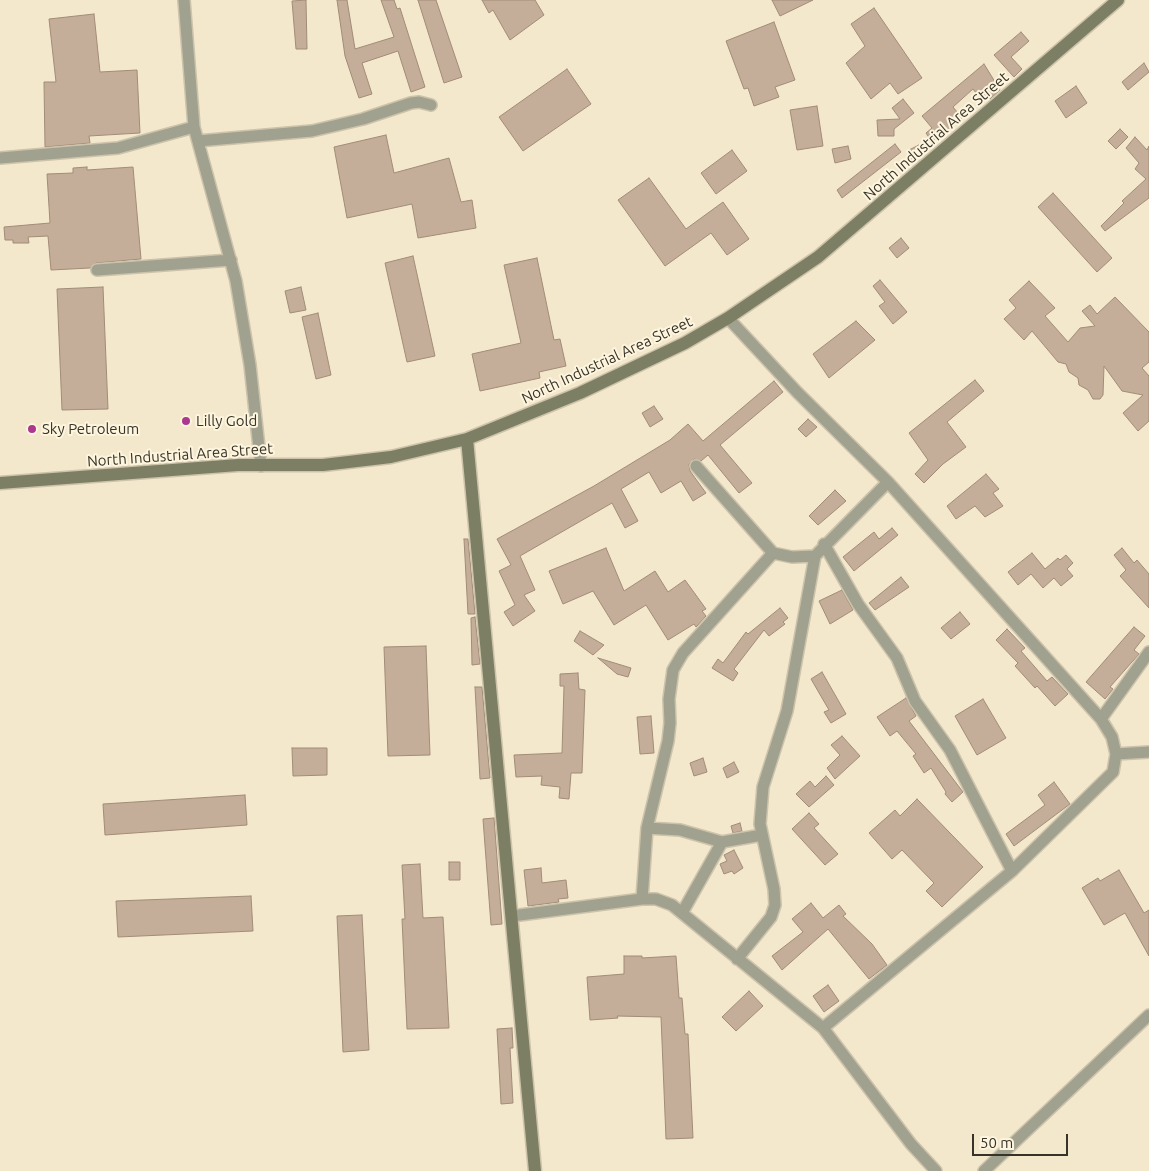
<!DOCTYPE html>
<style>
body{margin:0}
#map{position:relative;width:1149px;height:1171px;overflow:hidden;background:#f3e7cc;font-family:Ubuntu,sans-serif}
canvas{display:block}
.scale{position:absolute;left:972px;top:1134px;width:96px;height:22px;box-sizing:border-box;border:2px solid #373328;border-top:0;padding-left:6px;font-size:15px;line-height:18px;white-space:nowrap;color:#373328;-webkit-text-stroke:4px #fef5de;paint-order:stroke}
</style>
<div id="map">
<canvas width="1149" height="1171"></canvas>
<div class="scale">50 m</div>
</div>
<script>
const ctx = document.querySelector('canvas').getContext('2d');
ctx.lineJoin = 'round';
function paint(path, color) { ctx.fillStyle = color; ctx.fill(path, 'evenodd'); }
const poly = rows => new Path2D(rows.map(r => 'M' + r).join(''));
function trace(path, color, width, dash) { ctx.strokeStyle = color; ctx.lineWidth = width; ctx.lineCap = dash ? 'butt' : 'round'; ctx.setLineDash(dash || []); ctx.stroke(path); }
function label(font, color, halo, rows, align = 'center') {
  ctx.font = font + ' Ubuntu,sans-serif'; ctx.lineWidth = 4; ctx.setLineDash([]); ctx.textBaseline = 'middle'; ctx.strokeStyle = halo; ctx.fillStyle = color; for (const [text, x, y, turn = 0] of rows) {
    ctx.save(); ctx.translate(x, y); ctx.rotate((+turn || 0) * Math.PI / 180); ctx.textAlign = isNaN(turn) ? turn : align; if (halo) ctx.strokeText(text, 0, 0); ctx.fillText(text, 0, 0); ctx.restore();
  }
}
const building = poly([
 [306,0,307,49,296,49,292,1,306,0],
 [337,0,347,0,355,49,394,37,381,0,394,0,397,9,400,8,425,87,411,92,398,51,362,63,372,94,359,98,345,56,337,0],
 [418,0,436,0,462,77,444,83,418,0],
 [482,0,535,0,544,15,510,40,493,10,489,13,482,0],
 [772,0,813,0,780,16,772,0],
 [874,8,922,78,898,94,890,83,871,99,846,63,865,46,851,24,874,8],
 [94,14,100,72,137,70,140,133,89,136,90,143,45,147,44,82,56,82,49,19,94,14],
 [774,22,795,80,775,87,779,97,754,106,748,88,744,89,726,41,774,22],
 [1021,32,1029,41,1011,57,1022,69,1014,77,994,55,1021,32],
 [1144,63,1149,72,1128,90,1122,82,1144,63],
 [984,64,1000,90,990,99,989,97,982,101,973,89,953,107,962,118,932,142,926,133,932,128,922,116,984,64],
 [567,69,591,104,523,151,499,117,567,69],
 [1076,86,1087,103,1066,118,1055,101,1076,86],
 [903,99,914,113,894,129,894,136,878,136,877,120,900,119,892,108,903,99],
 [817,106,823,146,797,150,790,110,817,106],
 [1120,129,1128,137,1116,149,1108,141,1120,129],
 [386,135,394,173,449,158,461,202,472,200,476,228,418,238,412,204,347,218,334,147,386,135],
 [1135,137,1147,150,1149,146,1149,198,1105,231,1101,226,1124,203,1122,201,1146,179,1135,169,1139,163,1126,148,1135,137],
 [895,144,901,152,842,198,837,190,895,144],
 [919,145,924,155,913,162,907,151,919,145],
 [848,146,851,159,835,163,832,149,848,146],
 [732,150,747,171,716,194,701,173,732,150],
 [87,167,87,170,133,167,141,259,96,263,90,268,51,270,48,236,28,237,29,243,13,243,13,240,5,240,4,227,50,223,47,174,73,173,73,168,87,167],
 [649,178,686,229,723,202,749,239,727,255,711,233,665,266,618,200,649,178],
 [1053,193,1112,258,1097,272,1038,207,1053,193],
 [901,238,909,248,897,258,889,248,901,238],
 [413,256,435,356,407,362,385,263,413,256],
 [537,258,554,340,560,339,566,366,539,372,540,378,480,391,472,354,521,343,504,265,537,258],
 [880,280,907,312,893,324,879,306,885,302,873,286,880,280],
 [1029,281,1055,308,1045,316,1068,342,1080,328,1095,326,1082,311,1090,305,1097,314,1115,297,1149,332,1149,362,1142,368,1149,376,1149,421,1138,431,1123,413,1143,395,1122,391,1104,366,1103,395,1100,399,1093,399,1088,390,1079,385,1078,378,1069,372,1066,364,1058,362,1032,331,1024,340,1004,319,1016,308,1009,300,1029,281],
 [103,287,108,409,62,410,57,289,103,287],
 [301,287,306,310,290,313,285,291,301,287],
 [318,313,331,375,316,379,302,317,318,313],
 [856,321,875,340,829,378,813,354,856,321],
 [975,380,984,391,947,422,966,447,943,464,924,483,915,474,928,460,909,433,975,380],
 [774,381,783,392,720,445,752,483,739,493,708,455,701,461,694,459,689,464,690,471,706,493,693,501,681,481,661,493,649,472,621,489,638,521,625,528,612,503,520,556,535,590,524,595,535,611,513,626,504,612,515,605,499,571,511,565,497,539,594,486,670,440,688,424,703,441,774,381],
 [654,406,663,419,650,427,642,413,654,406],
 [808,419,817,427,806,437,798,429,808,419],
 [986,474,999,489,993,493,1003,506,985,517,975,506,956,519,947,506,986,474],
 [835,490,846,501,818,525,809,516,835,490],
 [892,528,898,535,854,571,843,557,874,532,879,539,892,528],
 [464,539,468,539,475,614,468,614,464,539],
 [606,548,624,591,655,571,668,592,685,580,706,609,702,611,706,616,696,627,694,624,668,640,646,605,614,625,593,591,563,604,549,571,606,548],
 [1122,548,1134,563,1137,560,1149,574,1149,608,1120,576,1126,570,1114,555,1122,548],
 [1032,553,1045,569,1058,558,1060,560,1066,555,1073,563,1067,569,1073,576,1061,586,1054,578,1043,588,1031,574,1018,585,1008,572,1032,553],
 [901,577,909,587,875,610,869,603,901,577],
 [842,590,853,610,830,624,819,601,842,590],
 [780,608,788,618,783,622,785,624,769,636,764,630,734,669,738,673,733,681,712,668,718,659,723,663,746,632,748,634,780,608],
 [960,612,970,624,951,639,941,628,960,612],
 [475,617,480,664,472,665,471,618,475,617],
 [1134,627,1145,636,1134,650,1139,654,1110,687,1113,689,1105,699,1086,682,1134,627],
 [1007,629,1025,648,1021,651,1047,681,1052,677,1068,694,1055,706,1037,686,1035,688,1015,666,1018,663,996,640,1007,629],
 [580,631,604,645,593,655,574,641,580,631],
 [426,646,430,755,388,756,384,647,426,646],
 [598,658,631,668,628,677,617,674,598,658],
 [822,672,846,714,831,723,824,712,829,710,811,679,822,672],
 [578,673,579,689,585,690,582,773,571,773,569,799,559,798,560,787,541,785,542,776,516,777,514,755,562,753,564,686,560,686,560,674,578,673],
 [475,687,482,687,490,778,480,779,475,687],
 [906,698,916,716,909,721,963,792,952,802,945,794,946,792,931,768,924,773,913,756,916,754,897,731,890,736,877,717,906,698],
 [983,699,1006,738,977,755,955,716,983,699],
 [651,716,654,753,640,754,637,717,651,716],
 [842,736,860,756,835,779,827,768,840,755,831,745,842,736],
 [292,748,327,748,327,775,293,776,292,748],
 [703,758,707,772,694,776,690,763,703,758],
 [734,762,739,772,727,778,723,768,734,762],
 [826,776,834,785,809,807,796,794,810,781,815,787,826,776],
 [1054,782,1070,804,1014,846,1006,834,1045,805,1038,795,1054,782],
 [245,795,247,825,105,835,103,804,245,795],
 [917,799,983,867,942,907,926,891,934,883,902,850,892,859,869,833,895,810,900,816,917,799],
 [809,813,819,824,814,828,838,854,825,865,792,829,809,813],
 [494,818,502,924,491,925,483,819,494,818],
 [740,823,742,831,733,833,731,826,740,823],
 [734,850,743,868,734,874,732,871,724,874,720,864,727,861,724,855,734,850],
 [449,862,460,862,460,880,449,880,449,862],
 [420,864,423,918,443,917,449,1028,407,1029,402,919,405,919,402,865,420,864],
 [541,868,542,883,566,880,568,898,558,899,559,902,528,906,524,870,541,868],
 [1119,870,1144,913,1149,910,1149,956,1125,913,1104,925,1082,888,1098,878,1100,881,1119,870],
 [251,896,253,931,118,937,116,901,251,896],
 [811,903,823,918,839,905,846,914,843,916,872,944,887,965,869,979,828,929,782,970,772,956,803,932,792,919,811,903],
 [362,915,369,1050,343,1052,337,916,362,915],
 [624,956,642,956,642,958,676,956,679,998,682,998,685,1034,688,1034,693,1138,666,1139,661,1017,617,1016,618,1018,590,1020,587,977,624,974,624,956],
 [828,985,839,1001,824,1012,813,996,828,985],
 [749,991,763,1006,736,1031,722,1017,749,991],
 [512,1028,513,1048,510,1048,513,1103,501,1104,497,1029,512,1028]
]);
const street = poly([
 [184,0,194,127,236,281,250,365,261,466],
 [198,141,312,131,363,119,411,103,419,102,431,105],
 [0,158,118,148,194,127],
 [97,270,231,260],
 [728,318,797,392,888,482,1101,719,1112,737,1116,754,1113,772,1012,871,823,1028],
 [696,466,773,553,792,557,815,556,888,482],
 [824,544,858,604,897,658,915,701,950,750,1012,871],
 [1101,719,1149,652],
 [1116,754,1149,752],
 [647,828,680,830,722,842,762,835],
 [642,899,647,828,668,741,670,723,669,699,673,670,683,653,773,553],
 [682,913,722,842],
 [512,916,642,899,656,899,672,905,823,1028,911,1144,936,1171],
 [737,959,771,917,775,905,774,889,760,824,763,787,787,711,815,556],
 [984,1171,1149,1015]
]);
const secondary = poly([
 [467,439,535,1171],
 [0,483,238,465,323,465,391,457,467,439,580,393,685,343,728,318,818,257,1118,0]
]);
const markers = [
 [186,421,5,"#ac378f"],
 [32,429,5,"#ac378f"]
];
const streetNames = [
 ["North Industrial Area Street",936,136,-41],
 ["North Industrial Area Street",607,360,-25],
 ["North Industrial Area Street",180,455,-4]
];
const poiNames = [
 ["Lilly Gold",196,421],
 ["Sky Petroleum",42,429]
];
paint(building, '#c4ae99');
trace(building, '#a18c78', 1);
trace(street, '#cdc3ab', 14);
trace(secondary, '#cdc3ab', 15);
trace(street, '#a0a18f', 11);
trace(secondary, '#7d7f64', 12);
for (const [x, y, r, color] of markers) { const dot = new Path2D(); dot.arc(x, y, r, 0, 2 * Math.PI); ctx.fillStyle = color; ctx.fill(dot); trace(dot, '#fef5de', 2); }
label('15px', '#373328', '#fef5de', streetNames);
label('15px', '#373328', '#fef5de', poiNames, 'left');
</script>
